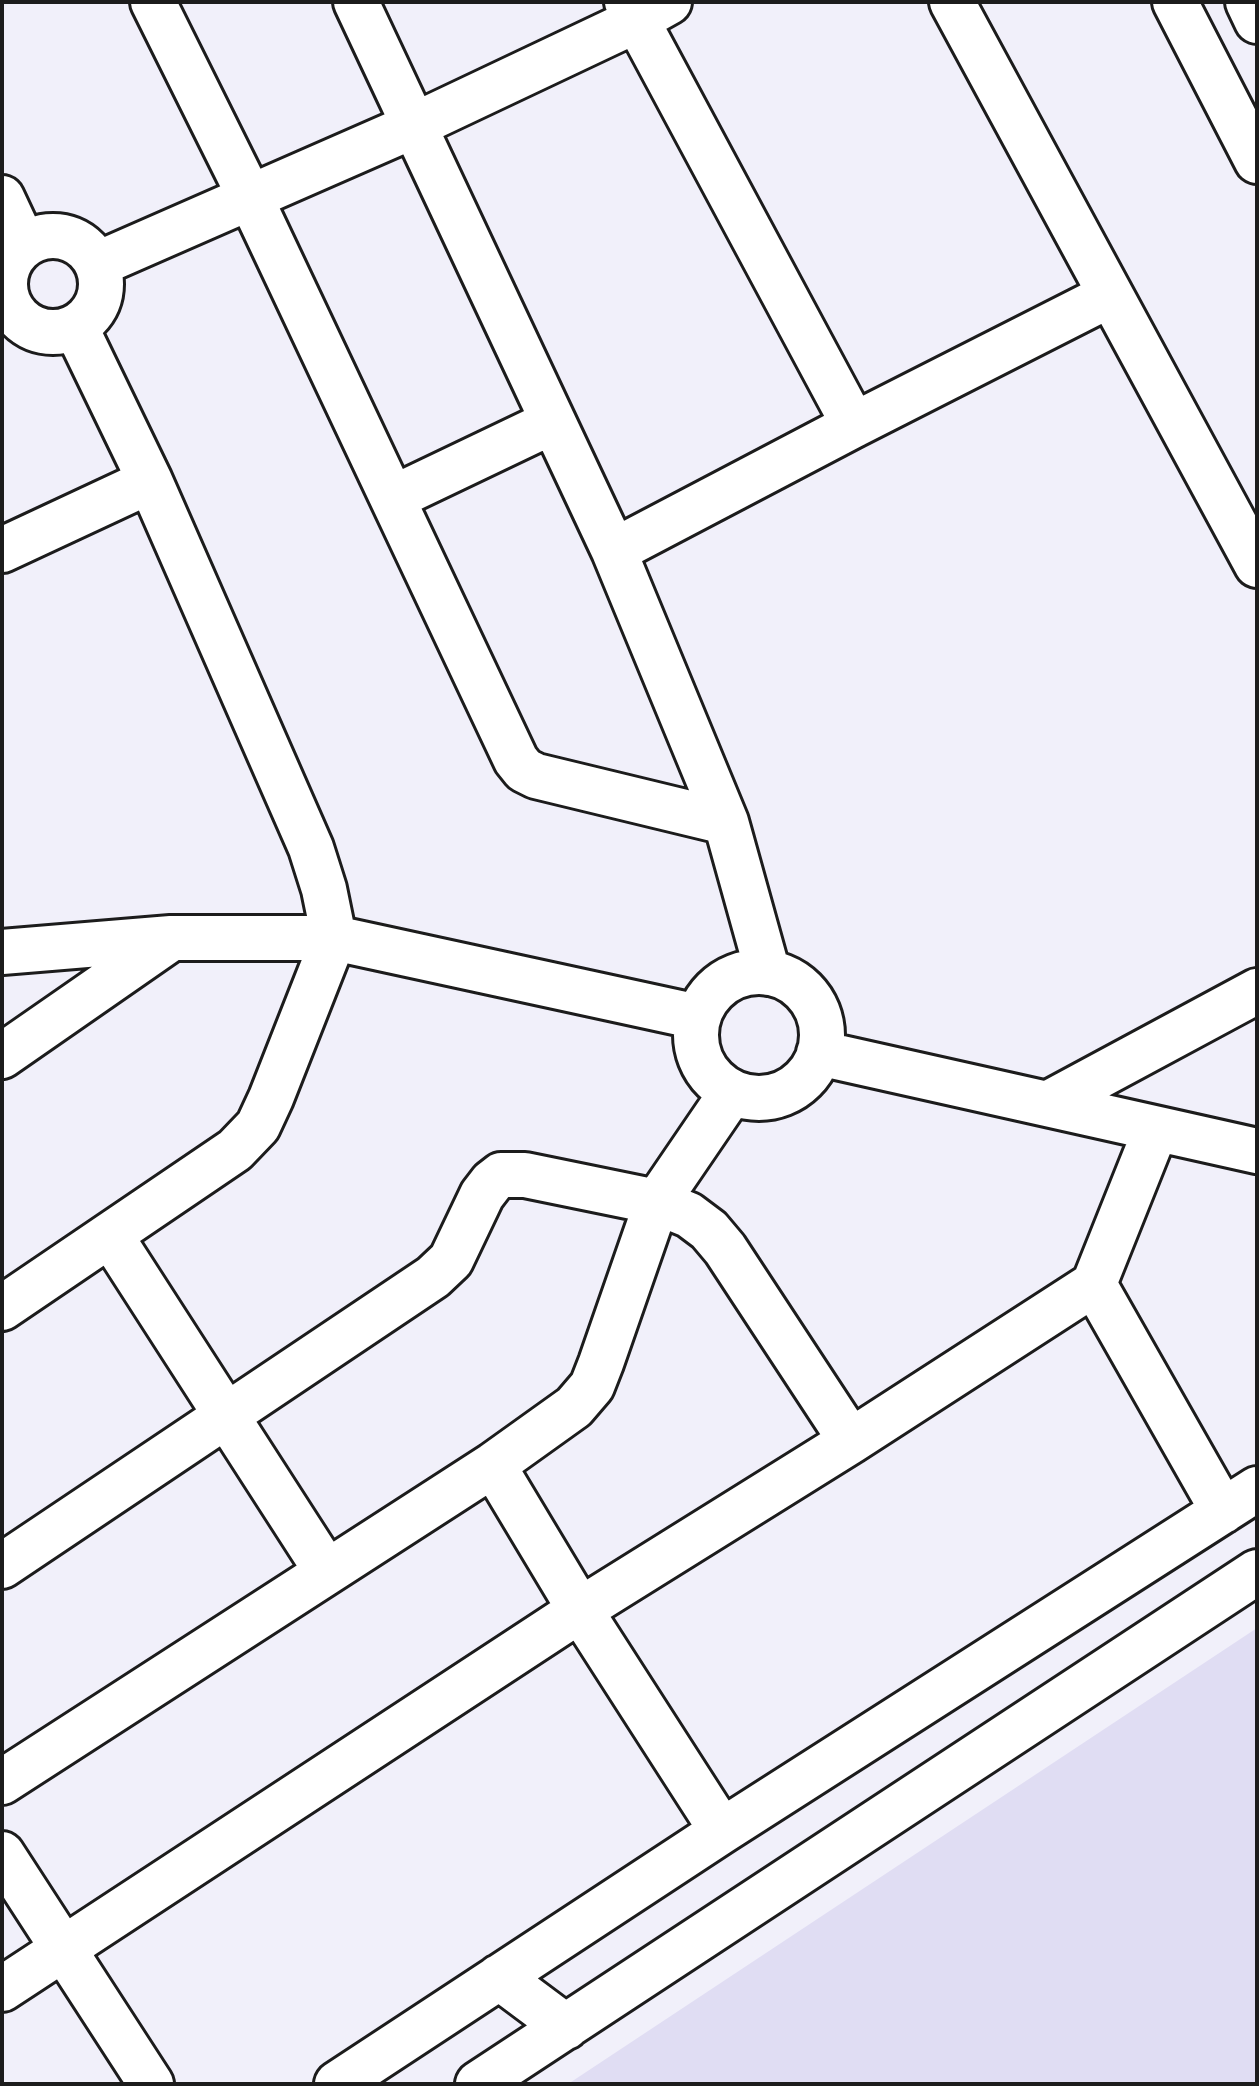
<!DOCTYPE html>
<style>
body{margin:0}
#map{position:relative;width:1259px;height:2086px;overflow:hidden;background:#f1f0fa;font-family:Pangolin,sans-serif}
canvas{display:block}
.frame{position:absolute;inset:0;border:4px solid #1c1c1c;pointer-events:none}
</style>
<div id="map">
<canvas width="1259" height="2086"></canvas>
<div class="frame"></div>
</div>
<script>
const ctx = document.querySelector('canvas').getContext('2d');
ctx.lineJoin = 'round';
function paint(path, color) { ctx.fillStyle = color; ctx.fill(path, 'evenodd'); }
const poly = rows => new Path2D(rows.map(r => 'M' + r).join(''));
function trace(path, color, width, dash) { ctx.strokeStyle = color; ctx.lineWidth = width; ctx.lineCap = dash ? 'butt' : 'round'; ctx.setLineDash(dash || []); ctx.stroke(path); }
const built = poly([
 [1257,1628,1257,2084,568,2084]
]);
const minor = poly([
 [153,2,251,199,516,760,524,770,536,776,726,822],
 [356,2,614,551,726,822,768,973],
 [627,2,854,425],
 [952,2,1257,565],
 [1175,2,1257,161],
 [1248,2,1257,21],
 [2,198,24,245],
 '5 284a48 48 0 1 1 96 0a48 48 0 1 1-96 0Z',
 [98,264,413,126,637,20,669,2],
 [393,498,552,422],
 [2,550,150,481],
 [614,551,854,425,1110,295],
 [2,952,171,938,334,938,698,1017],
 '696 1035a63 63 0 1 1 126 0a63 63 0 1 1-126 0Z',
 [819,1053,1257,1151],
 [2,1056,169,940],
 [1049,1103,1257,991],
 [110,1235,327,1572],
 [1094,1284,1223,1511],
 [2,1308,235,1150,258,1126,271,1098,334,938,324,889,311,848,150,481,76,328],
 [493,1465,580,1610,722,1831],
 [2,1566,433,1277,451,1260,482,1195,492,1182,501,1175,525,1175,657,1202,689,1215,709,1230,725,1249,851,1441],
 [2,1782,493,1465,574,1407,592,1386,601,1363,657,1202,732,1092],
 [2,1854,151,2084],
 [499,1977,566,2027],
 [2,1989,580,1610,851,1441,1094,1284,1156,1129],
 [337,2084,722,1831,1257,1489],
 [478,2084,1257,1572]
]);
paint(built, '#e0ddf3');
trace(minor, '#1c1c1c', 50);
trace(minor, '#fff', 44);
</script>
